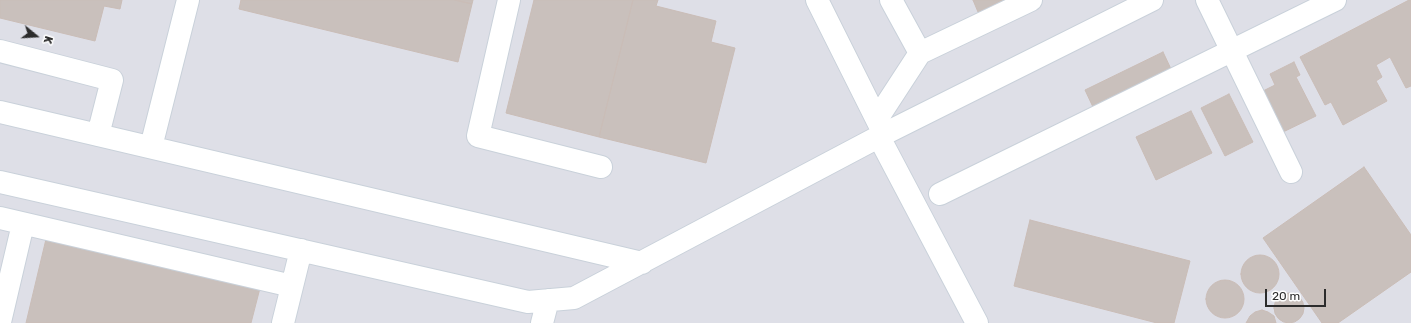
<!DOCTYPE html>
<style>
body{margin:0}
#map{position:relative;width:1411px;height:323px;overflow:hidden;background:#eee2de;font-family:Rubik,sans-serif}
canvas{display:block}
.north{position:absolute;left:16px;top:16px;width:40px;height:40px;-webkit-text-stroke:3px #fff;paint-order:stroke;rotate:108deg;font-size:11px;font-weight:700;line-height:16px;text-align:center;color:#2c2c2c}
.north::after{content:'';display:block;margin:auto;width:14px;height:18px;background:#2c2c2c;clip-path:polygon(50% 0,100% 100%,50% 72%,0 100%)}
.scale{position:absolute;left:1265px;top:289px;width:61px;height:18px;box-sizing:border-box;border:2px solid #2c2c2c;border-top:0;padding-left:5px;font-size:12px;line-height:14px;white-space:nowrap;color:#2c2c2c;-webkit-text-stroke:3px #fff;paint-order:stroke}
</style>
<div id="map">
<canvas width="1411" height="323"></canvas>
<div class="north">K</div>
<div class="scale">20 m</div>
</div>
<script>
const ctx = document.querySelector('canvas').getContext('2d');
ctx.lineJoin = 'round';
function paint(path, color) { ctx.fillStyle = color; ctx.fill(path, 'evenodd'); }
const poly = rows => new Path2D(rows.map(r => 'M' + r).join(''));
function trace(path, color, width, dash) { ctx.strokeStyle = color; ctx.lineWidth = width; ctx.lineCap = dash ? 'butt' : 'round'; ctx.setLineDash(dash || []); ctx.stroke(path); }
const industrial = poly([
 [0,0,1411,0,1411,323,0,323]
]);
const building = poly([
 [0,0,122,0,120,9,104,6,95,41,0,18,0,0],
 [241,0,455,0,472,4,458,62,239,9,241,0],
 [455,0,473,0,472,4,455,0],
 [534,0,633,0,599,137,506,113,534,0],
 [633,0,658,0,656,6,716,21,711,42,735,48,706,163,599,137,633,0],
 [973,0,1003,0,978,12,973,0],
 [1409,0,1411,0,1411,86,1406,88,1390,57,1376,65,1382,77,1376,81,1387,101,1343,125,1331,102,1325,105,1300,57,1409,0],
 [1163,52,1171,69,1093,107,1085,90,1163,52],
 [1294,62,1300,75,1296,77,1316,116,1283,132,1263,91,1275,85,1270,74,1294,62],
 [1229,94,1253,142,1225,156,1201,108,1229,94],
 [1191,111,1212,153,1156,180,1136,137,1191,111],
 [1364,167,1411,235,1411,272,1338,323,1322,323,1263,238,1364,167],
 [1030,220,1190,261,1174,323,1157,323,1014,286,1030,220],
 [47,235,260,288,251,323,26,323,47,235],
 '1241 274a19 19 0 1 1 38 0a19 19 0 1 1-38 0Z',
 '1206 299a19 19 0 1 1 38 0a19 19 0 1 1-38 0Z',
 '1274 308a15 15 0 1 1 30 0a15 15 0 1 1-30 0Z',
 [1262,310,1268,312,1274,316,1276,323,1246,323,1250,316,1255,312,1262,310]
]);
const minor = poly([
 [509,0,478,136,601,167],
 [817,0,882,130],
 [891,0,920,53],
 [1207,0,1291,172],
 [0,51,112,80,98,135],
 [0,112,642,263],
 [877,119,920,53,1031,0],
 [879,137,977,323],
 [151,147,188,0],
 [0,182,528,302,574,298,884,134,1152,0],
 [940,194,1335,0],
 [0,218,292,286],
 [0,322,23,224],
 [283,323,301,250],
 [542,323,548,300]
]);
paint(industrial, '#dedfe7');
paint(building, '#c9c0bc');
trace(building, '#cabdb7', 1);
trace(minor, '#c9d1da', 24);
trace(minor, '#fff', 22);
</script>
